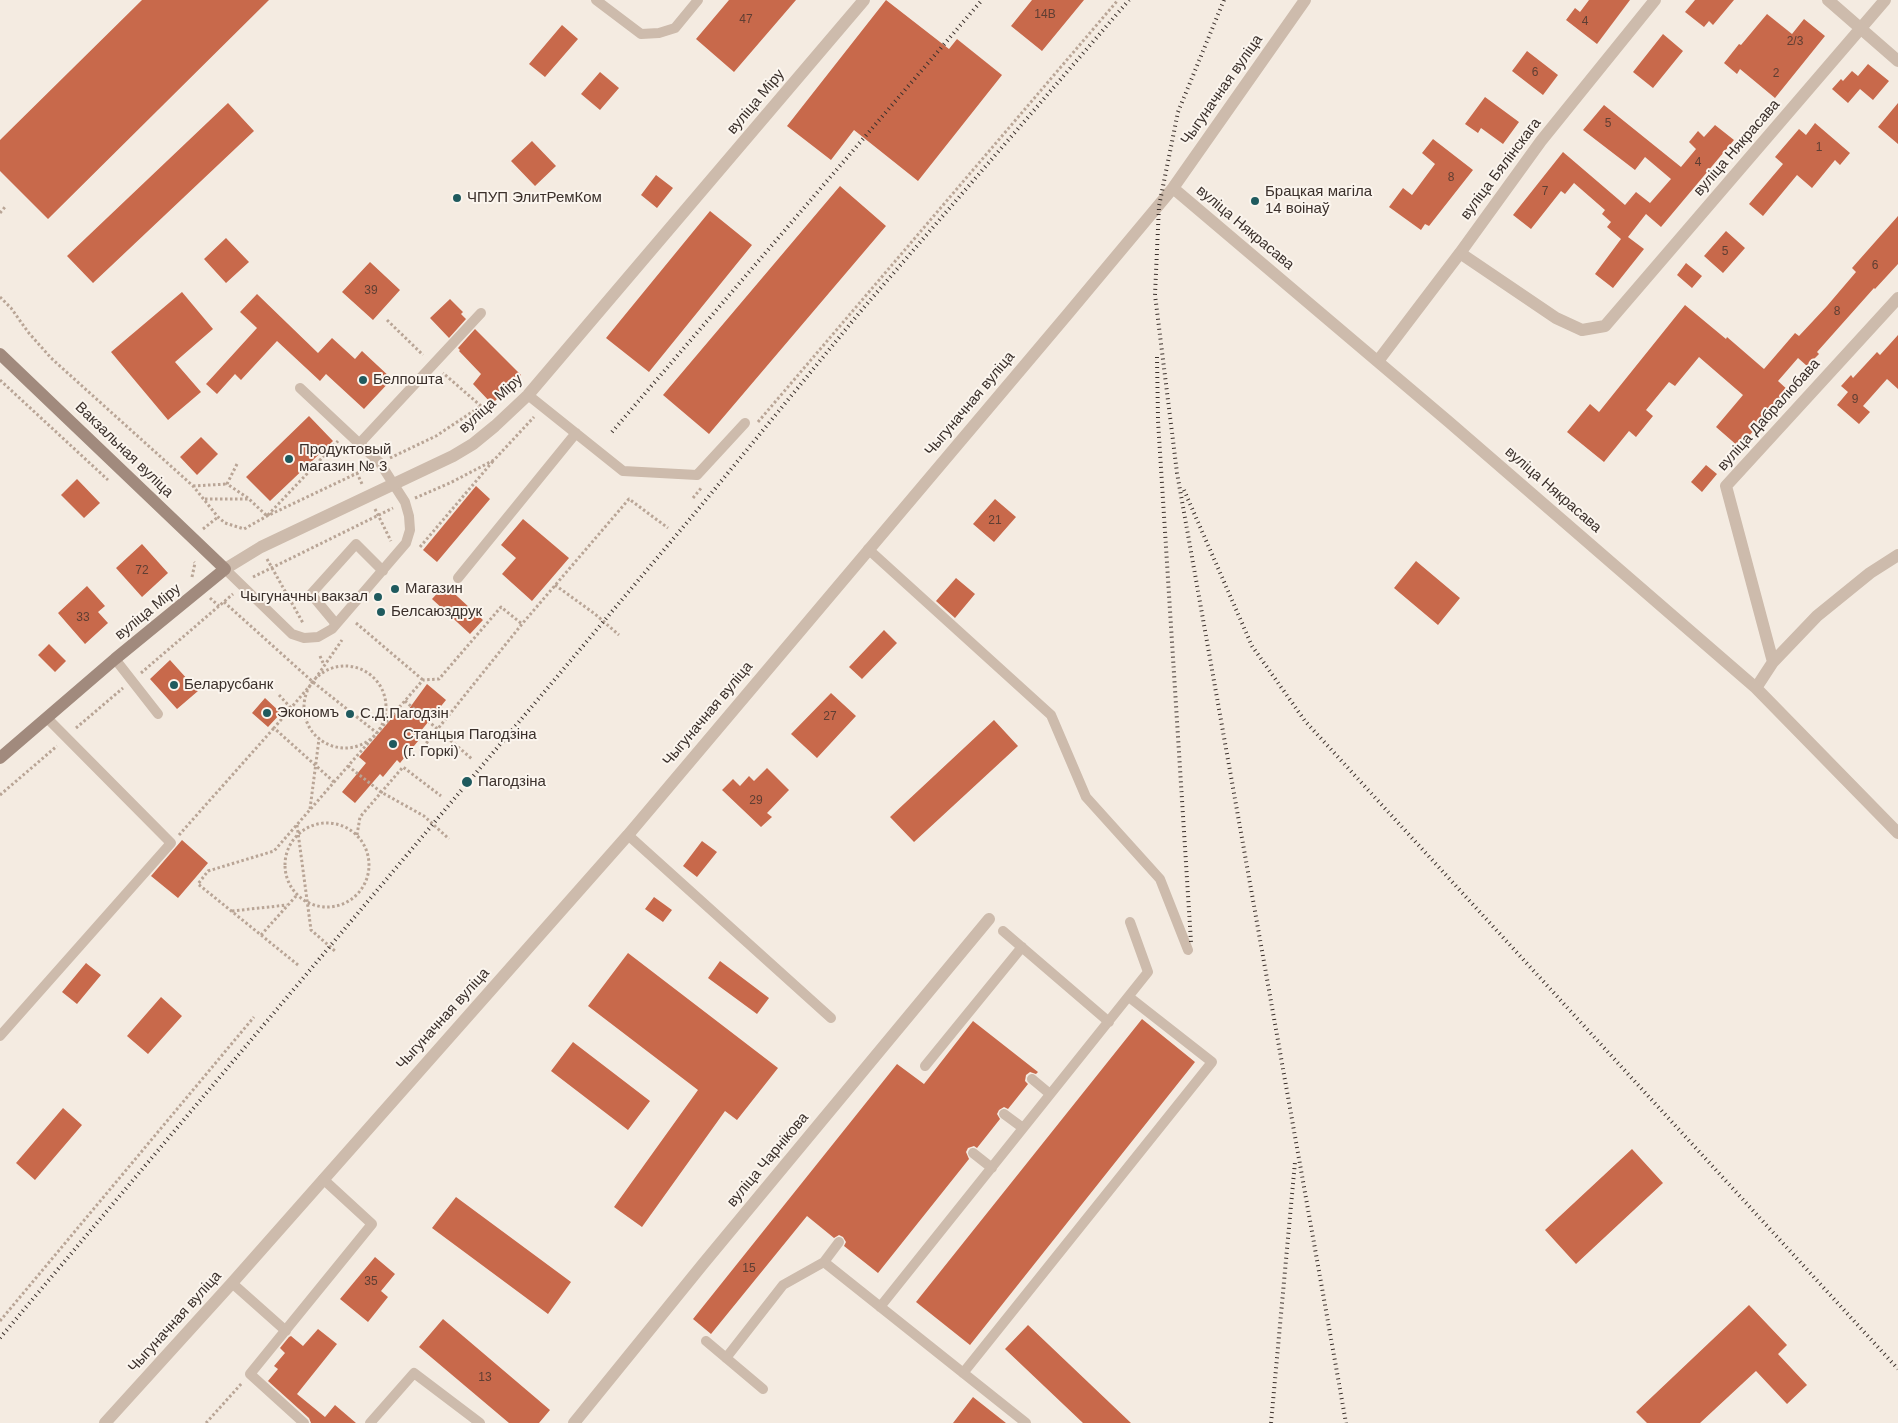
<!DOCTYPE html>
<meta charset="utf-8">
<style>
body{margin:0}
canvas{display:block;background:#f4ebe1}
</style>
<canvas width="1898" height="1423"></canvas>
<script>
const ctx = document.querySelector('canvas').getContext('2d');
ctx.lineJoin = 'round';
function paint(path, color) { ctx.fillStyle = color; ctx.fill(path, 'evenodd'); }
const poly = rows => new Path2D(rows.map(r => 'M' + r).join(''));
function trace(path, color, width, dash) { ctx.strokeStyle = color; ctx.lineWidth = width; ctx.lineCap = dash ? 'butt' : 'round'; ctx.setLineDash(dash || []); ctx.stroke(path); }
function label(font, color, halo, rows, align = 'center') {
  ctx.font = font + ' Helvetica,sans-serif'; ctx.lineWidth = 4; ctx.setLineDash([]); ctx.textBaseline = 'middle'; ctx.strokeStyle = halo; ctx.fillStyle = color; for (const [text, x, y, turn = 0] of rows) {
    ctx.save(); ctx.translate(x, y); ctx.rotate((+turn || 0) * Math.PI / 180); ctx.textAlign = isNaN(turn) ? turn : align; if (halo) ctx.strokeText(text, 0, 0); ctx.fillText(text, 0, 0); ctx.restore();
  }
}
const building = poly([
 [142,0,269,0,48,219,0,171,0,140],
 [729,0,796,0,734,72,696,39],
 [886,0,949,49,957,39,1002,75,918,181,854,130,831,160,787,126],
 [1032,0,1084,0,1042,51,1011,26],
 [1589,0,1630,0,1597,44,1566,20,1575,8,1580,12],
 [1695,0,1734,0,1713,25,1709,21,1704,27,1685,12],
 [1767,14,1792,34,1804,19,1825,36,1775,98,1740,69,1737,74,1724,63,1739,44,1741,45],
 [562,25,578,39,545,77,529,64],
 [1663,34,1683,51,1653,88,1633,72],
 [1527,51,1558,75,1543,95,1512,71],
 [1868,64,1889,81,1873,100,1860,89,1848,103,1832,89,1841,79,1843,81,1852,71,1858,76],
 [600,72,619,88,600,110,581,94],
 [1485,97,1519,122,1503,144,1481,128,1478,133,1465,124],
 [228,103,254,131,93,283,67,256],
 [1898,103,1898,144,1878,127],
 [1604,105,1681,167,1696,149,1689,142,1698,131,1704,137,1715,125,1734,140,1661,227,1646,214,1628,237,1644,249,1613,288,1595,274,1621,239,1607,227,1611,222,1602,214,1605,210,1574,183,1565,194,1561,191,1531,229,1513,215,1563,152,1625,205,1636,192,1650,203,1671,179,1645,157,1635,170,1583,130],
 [1815,123,1850,153,1840,165,1835,160,1812,188,1797,175,1763,216,1749,204,1783,164,1775,157,1799,129,1806,135],
 [1433,139,1473,170,1429,226,1425,224,1421,230,1389,207,1403,188,1412,195,1435,164,1422,153],
 [532,141,556,166,535,186,511,161],
 [656,175,673,188,657,208,641,195],
 [840,186,886,226,709,434,663,395],
 [710,211,752,245,649,372,606,338],
 [1898,216,1898,264,1875,289,1874,288,1817,352,1819,354,1807,366,1798,358,1778,381,1789,391,1739,447,1716,427,1743,395,1699,357,1675,386,1669,382,1646,410,1653,416,1636,437,1629,431,1604,462,1567,432,1590,404,1599,412,1685,305,1726,339,1727,337,1764,369,1795,333,1799,336,1827,306,1856,272,1852,268],
 [1726,231,1745,248,1723,273,1704,256],
 [226,238,249,262,226,283,204,259],
 [370,262,400,290,373,320,342,292],
 [1686,263,1702,276,1692,288,1677,275],
 [182,292,213,329,175,362,201,392,168,420,111,352],
 [257,294,318,353,332,338,355,359,362,351,392,379,364,409,326,374,320,381,277,341,241,380,235,374,217,394,206,384,257,328,240,312],
 [450,299,463,312,461,314,466,319,449,338,430,318],
 [475,329,521,375,492,404,473,384,481,374,459,351,460,350,458,348],
 [1898,335,1898,389,1887,379,1863,406,1870,412,1859,424,1837,405,1848,392,1841,386,1851,375,1853,378,1877,352,1880,355],
 [309,416,333,441,270,501,246,477],
 [201,437,218,454,197,475,180,457],
 [1706,465,1717,474,1702,492,1691,482],
 [77,479,100,503,84,518,61,495],
 [476,486,490,499,437,562,423,550],
 [995,499,1016,517,994,542,973,524],
 [523,519,569,558,532,601,502,574,516,558,501,545],
 [142,544,168,573,142,597,116,568],
 [1416,561,1460,598,1438,625,1394,588],
 [956,578,975,594,955,618,936,601],
 [445,585,483,620,470,634,432,599],
 [87,586,105,606,98,612,108,623,85,644,58,613],
 [884,630,897,643,862,679,849,667],
 [49,644,66,661,55,672,38,655],
 [170,660,198,691,177,709,150,679],
 [427,684,446,700,420,732,423,735,400,763,397,760,383,777,380,774,355,803,342,792,366,763,359,757,397,712,403,717],
 [831,693,856,716,817,758,791,734],
 [265,698,281,713,268,727,252,713],
 [994,720,1018,746,914,842,890,817],
 [767,768,789,790,767,813,772,817,761,827,722,790,733,779,740,786,749,776,754,781],
 [182,840,208,863,178,898,151,876],
 [702,841,717,852,697,877,683,866],
 [654,897,672,910,663,922,645,909],
 [628,953,778,1068,737,1120,725,1111,642,1227,614,1207,698,1090,588,1006],
 [720,961,769,998,757,1014,708,978],
 [86,963,101,975,77,1004,62,992],
 [161,997,182,1016,148,1054,127,1036],
 [1142,1019,1195,1062,970,1345,916,1302],
 [973,1021,1038,1072,1036,1074,1030,1072,1026,1075,1025,1081,1028,1084,1008,1109,1004,1107,999,1110,997,1114,1000,1119,977,1148,974,1146,968,1148,966,1152,969,1159,878,1273,844,1246,846,1242,843,1237,839,1235,834,1238,807,1216,711,1334,693,1319,897,1064,924,1084],
 [573,1042,650,1101,628,1130,551,1071],
 [63,1108,82,1125,35,1180,16,1163],
 [1632,1149,1663,1183,1576,1264,1545,1230],
 [456,1197,571,1282,548,1314,432,1228],
 [375,1257,395,1274,381,1291,388,1297,368,1322,340,1299],
 [1749,1305,1787,1345,1778,1354,1807,1385,1787,1404,1756,1371,1700,1423,1647,1423,1636,1412],
 [443,1319,550,1410,539,1423,509,1423,419,1347],
 [1028,1325,1131,1423,1083,1423,1005,1349],
 [318,1329,337,1344,297,1394,325,1417,335,1405,356,1423,311,1423,309,1418,268,1381,278,1369,274,1366,285,1353,280,1348,289,1337,291,1336,303,1346],
 [973,1397,1006,1423,953,1423]
]);
const path = poly([
 [0,213,5,207],
 [0,297,11,308,28,332,51,358,193,486,218,517,225,523,244,529,267,516,366,469],
 [387,320,423,355],
 [0,380,108,480],
 [758,422,1118,0],
 [390,458,436,436,481,406,443,373],
 [318,462,357,473,362,484],
 [237,464,227,484,248,498],
 [193,486,227,484],
 [415,498,450,483,494,460,534,417],
 [693,498,702,487],
 [205,499,249,499,267,516,338,441],
 [375,509,391,541],
 [203,529,218,517],
 [420,547,494,460],
 [267,559,303,623],
 [192,577,195,563,194,562],
 [253,577,393,508],
 [555,585,595,614,619,635],
 [210,598,219,606],
 [224,602,313,682,377,733],
 [356,623,423,680],
 [320,656,324,665],
 '304 707a41 41 0 1 1 82 0a41 41 0 1 1-82 0Z',
 [141,673,233,594],
 [279,695,291,708],
 [405,701,472,759],
 [76,728,123,688],
 [420,751,522,624,629,499,668,528],
 [348,766,381,792,424,816,449,839],
 [334,782,274,728,313,682,342,640],
 [0,795,57,746],
 [310,809,319,739],
 '285 865a42 42 0 1 1 84 0a42 42 0 1 1-84 0Z',
 [297,825,311,930,335,951],
 [179,835,274,728],
 [357,835,360,817,403,767,441,796],
 [232,911,287,905],
 [261,935,297,895],
 [298,965,198,884,208,871,274,851,423,680,439,679,501,607,522,624],
 [0,1321,254,1017],
 [206,1423,242,1383]
]);
const lane = poly([
 [596,0,641,34,659,33,675,28,698,0],
 [528,395,623,471,697,475,745,423],
 [359,444,481,313],
 [868,549,1051,715,1086,797,1160,879,1188,950],
 [225,569,292,634,304,638,318,637,332,629,406,543,410,530,409,516,405,502,380,463,300,388],
 [458,578,576,433],
 [336,624,311,594,356,544,383,571],
 [115,659,158,714],
 [628,835,831,1018],
 [1003,931,1109,1022],
 [0,1036,171,843,47,718],
 [925,1066,1022,947],
 [1032,1079,1050,1094],
 [1004,1114,1023,1128],
 [973,1153,992,1168],
 [824,1262,839,1242],
 [232,1283,286,1331],
 [880,1307,1148,972,1130,922],
 [706,1341,763,1389],
 [726,1358,783,1285,824,1262,1026,1423],
 [963,1373,1212,1062,1129,997],
 [304,1423,250,1374,372,1224,323,1179],
 [370,1423,414,1373,480,1423]
]);
const street = poly([
 [1828,0,1898,61],
 [1173,188,1449,422,1756,688,1898,833],
 [1460,253,1556,318,1582,330,1605,326,1885,0],
 [1378,361,1460,253,1541,141,1655,0],
 [225,569,261,547,453,456,473,444,495,426,528,395,864,0],
 [1773,662,1726,486,1898,298],
 [1756,688,1773,662,1817,616,1870,573,1898,555],
 [105,1423,232,1283,628,835,1067,315,1173,188,1305,0],
 [574,1423,703,1264,989,919]
]);
const secondary = poly([
 [0,354,225,569,115,659,0,758]
]);
const rail = poly([
 [1224,0,1178,112,1159,206,1155,295,1177,473,1346,1423],
 [1157,357,1158,421,1191,942],
 [612,432,982,0],
 [1184,490,1252,646,1305,721,1898,1369],
 [0,1338,700,507,860,312,1129,0],
 [1271,1423,1295,1162]
]);
const markers = [
 [457,198,5,"#1f5a5e"],
 [1255,201,5,"#1f5a5e"],
 [363,380,5,"#1f5a5e"],
 [289,459,5,"#1f5a5e"],
 [395,589,5,"#1f5a5e"],
 [378,597,5,"#1f5a5e"],
 [381,612,5,"#1f5a5e"],
 [174,685,5,"#1f5a5e"],
 [267,713,5,"#1f5a5e"],
 [350,714,5,"#1f5a5e"],
 [393,744,5,"#1f5a5e"],
 [467,782,6,"#1f5a5e"]
];
const numberNames = [
 ["14В",1045,15],
 ["47",746,20],
 ["4",1585,22],
 ["2/3",1795,42],
 ["6",1535,73],
 ["2",1776,74],
 ["5",1608,124],
 ["1",1819,148],
 ["4",1698,163],
 ["8",1451,178],
 ["7",1545,192],
 ["5",1725,252],
 ["6",1875,266],
 ["39",371,291],
 ["8",1837,312],
 ["9",1855,400],
 ["21",995,521],
 ["72",142,571],
 ["33",83,618],
 ["27",830,717],
 ["29",756,801],
 ["15",749,1269],
 ["35",371,1282],
 ["13",485,1378]
];
const streetNames = [
 ["Чыгуначная вуліца",1222,90,-55],
 ["вуліца Міру",756,102,-50],
 ["вуліца Някрасава",1737,148,-49],
 ["вуліца Бялінскага",1501,169,-53],
 ["вуліца Някрасава",1245,228,40],
 ["вуліца Міру",491,404,-42],
 ["Чыгуначная вуліца",970,404,-50],
 ["вуліца Дабралюбава",1769,415,-48],
 ["Вакзальная вуліца",124,450,44],
 ["вуліца Някрасава",1553,490,41],
 ["вуліца Міру",148,612,-39],
 ["Чыгуначная вуліца",708,714,-50],
 ["Чыгуначная вуліца",443,1019,-48],
 ["вуліца Чарнікова",768,1160,-50],
 ["Чыгуначная вуліца",175,1322,-48]
];
const poiNames = [
 ["Брацкая магіла",1265,192],
 ["14 воінаў",1265,209],
 ["ЧПУП ЭлитРемКом",467,198],
 ["Белпошта",373,380],
 ["Продуктовый",299,450],
 ["магазин № 3",299,467],
 ["Магазин",405,589],
 ["Чыгуначны вакзал",368,597,"right"],
 ["Белсаюздрук",391,612],
 ["Беларусбанк",184,685],
 ["Экономъ",277,713],
 ["С.Д.Пагодзін",360,714],
 ["Станцыя Пагодзіна",403,735],
 ["(г. Горкі)",403,752],
 ["Пагодзіна",478,782]
];
paint(building, '#c8694b');
trace(path, '#b9a596', 3, [2.5, 2.5]);
trace(lane, '#cdbbac', 10);
trace(street, '#cdbbac', 12);
trace(secondary, '#a18a7d', 12);
trace(rail, '#3b302b', 4, [1, 4]);
for (const [x, y, r, color] of markers) { const dot = new Path2D(); dot.arc(x, y, r, 0, 2 * Math.PI); ctx.fillStyle = color; ctx.fill(dot); trace(dot, '#fbf5ee', 2); }
label('12px', '#5e3e33', null, numberNames);
label('15px', '#3b302b', '#fbf5ee', streetNames);
label('15px', '#3b302b', '#fbf5ee', poiNames, 'left');
</script>
